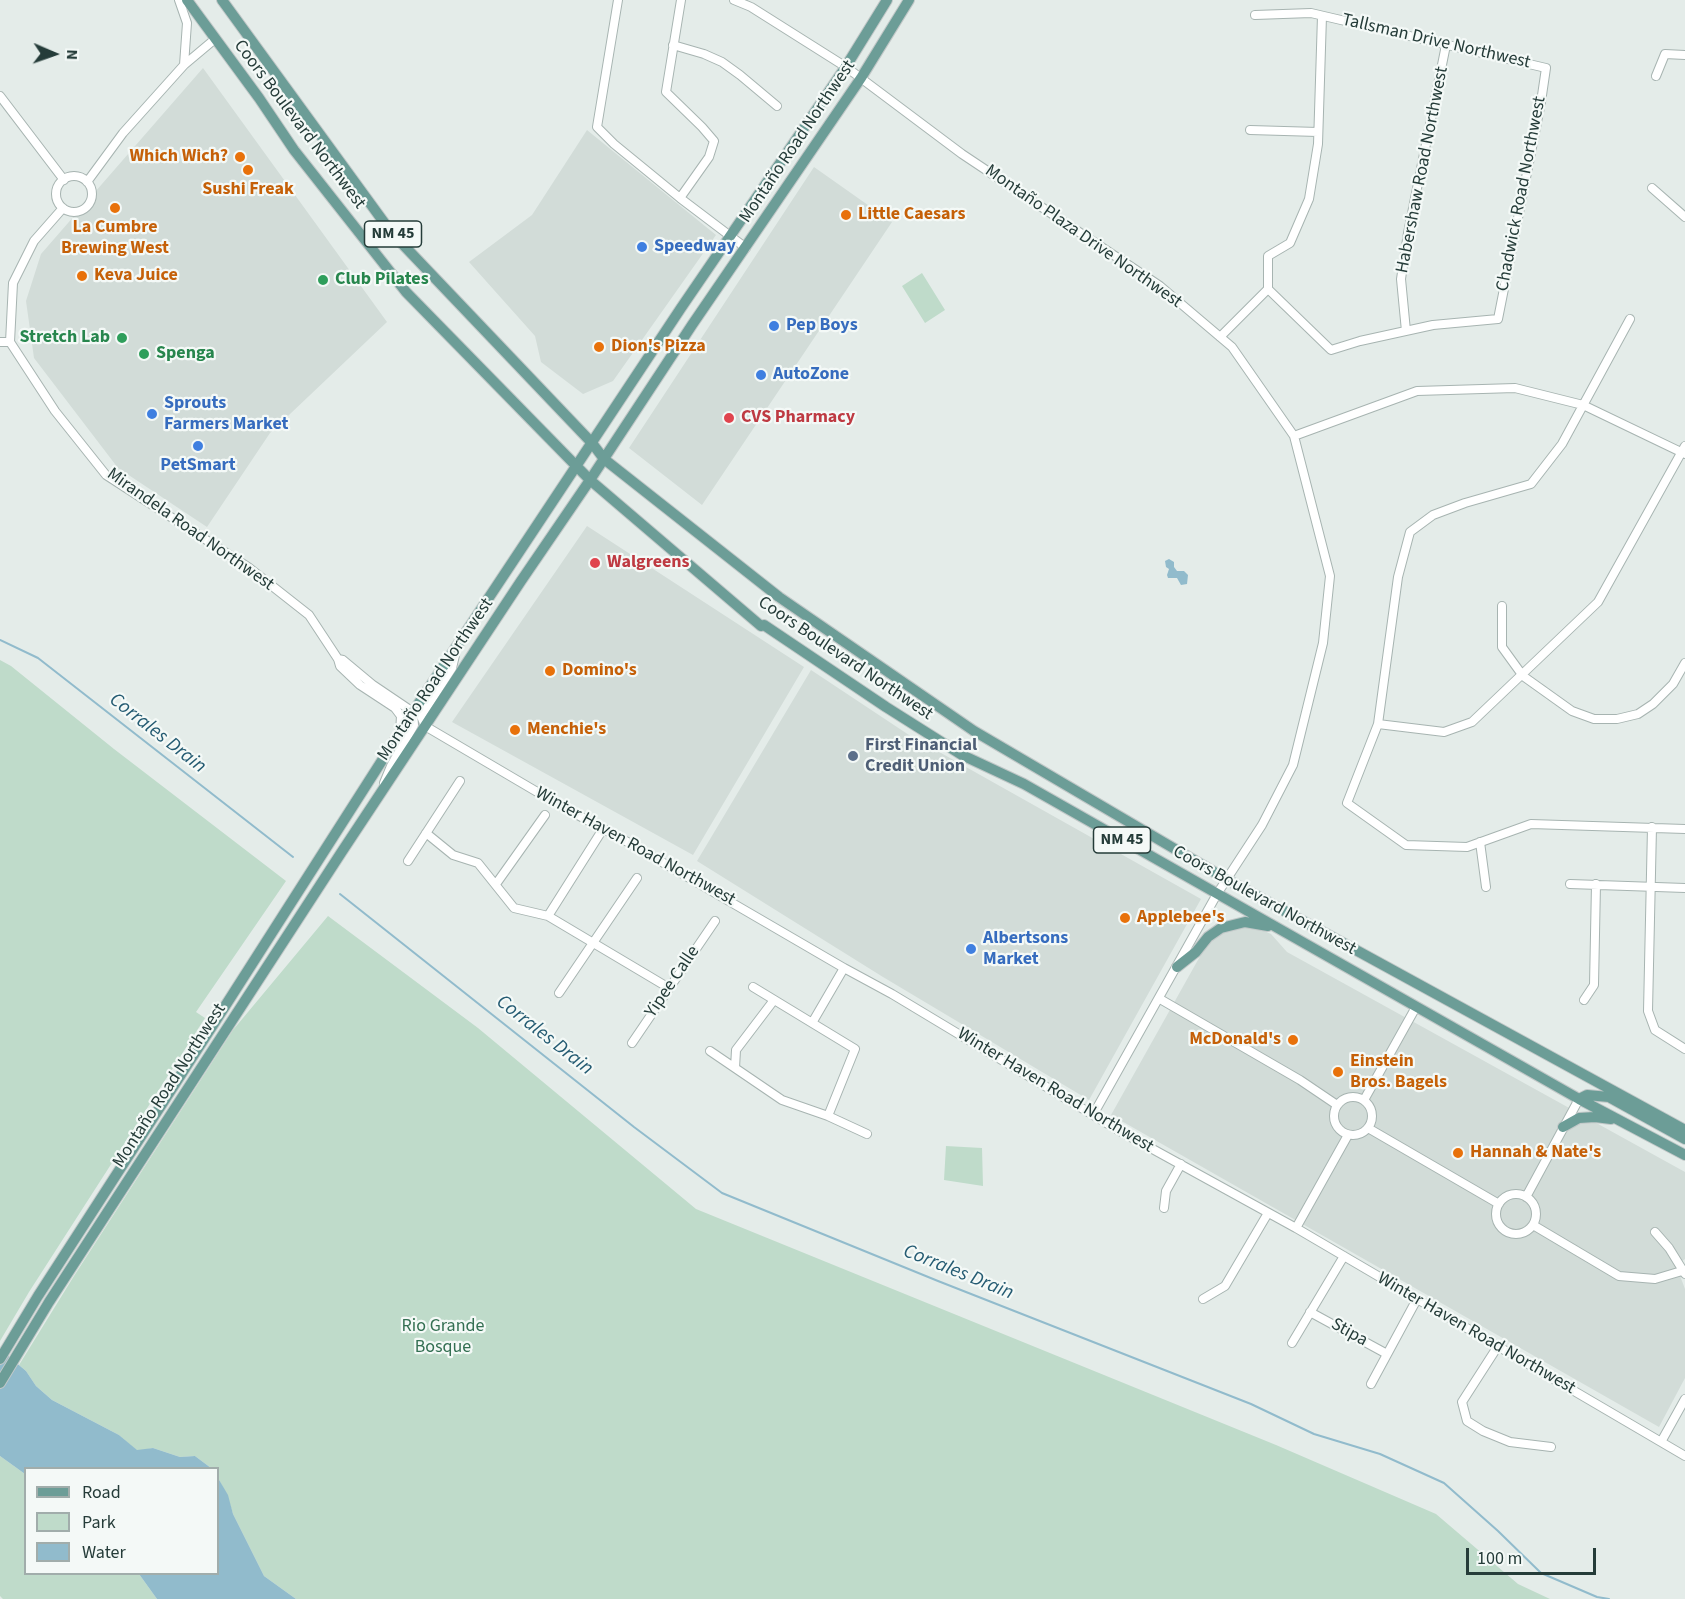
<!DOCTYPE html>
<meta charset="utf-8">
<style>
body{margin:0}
#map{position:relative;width:1685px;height:1599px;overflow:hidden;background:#e4ece9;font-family:"Source Sans 3",sans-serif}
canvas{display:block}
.legend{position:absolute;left:24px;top:1467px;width:195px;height:108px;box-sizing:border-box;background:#f4f9f7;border:2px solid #a1adab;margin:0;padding:8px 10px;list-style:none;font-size:18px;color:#253c39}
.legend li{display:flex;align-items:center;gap:12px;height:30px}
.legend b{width:30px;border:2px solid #a1adab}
.north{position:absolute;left:24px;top:24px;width:60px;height:60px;-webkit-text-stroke:4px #f4f9f7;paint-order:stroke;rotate:92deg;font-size:16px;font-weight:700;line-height:24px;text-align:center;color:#253c39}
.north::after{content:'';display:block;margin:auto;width:21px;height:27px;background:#253c39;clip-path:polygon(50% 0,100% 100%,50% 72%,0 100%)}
.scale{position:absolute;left:1466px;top:1548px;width:130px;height:27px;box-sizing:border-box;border:3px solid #253c39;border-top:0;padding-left:8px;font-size:18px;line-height:21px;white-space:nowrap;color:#253c39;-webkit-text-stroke:4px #f4f9f7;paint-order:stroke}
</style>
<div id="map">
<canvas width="1685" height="1599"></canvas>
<ul class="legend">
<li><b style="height:8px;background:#6c9d97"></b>Road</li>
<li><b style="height:16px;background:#bfdbca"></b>Park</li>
<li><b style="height:16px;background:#91bbcc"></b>Water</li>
</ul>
<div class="north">N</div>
<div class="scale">100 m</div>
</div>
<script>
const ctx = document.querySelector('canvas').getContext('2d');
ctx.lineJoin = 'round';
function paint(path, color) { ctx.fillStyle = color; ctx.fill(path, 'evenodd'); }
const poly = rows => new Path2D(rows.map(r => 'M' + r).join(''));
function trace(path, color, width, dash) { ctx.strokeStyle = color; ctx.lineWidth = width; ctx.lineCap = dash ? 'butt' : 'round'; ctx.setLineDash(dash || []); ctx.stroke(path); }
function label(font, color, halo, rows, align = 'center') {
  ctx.font = font + ' "Source Sans 3",sans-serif'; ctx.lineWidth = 4.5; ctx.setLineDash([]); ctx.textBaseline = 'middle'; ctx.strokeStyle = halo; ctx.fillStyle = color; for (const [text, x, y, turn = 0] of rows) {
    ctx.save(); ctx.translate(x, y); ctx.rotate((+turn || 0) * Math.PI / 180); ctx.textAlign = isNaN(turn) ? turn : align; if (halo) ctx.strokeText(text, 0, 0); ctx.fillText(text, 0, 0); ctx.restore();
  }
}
const built = poly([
 [203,68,387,322,270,433,207,527,118,468,34,358,26,301,41,254],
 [587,130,716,235,613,381,583,394,541,362,535,336,469,262,532,215],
 [814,167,892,222,702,505,629,448],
 [587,526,804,667,693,855,452,722],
 [811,670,909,735,1201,899,1089,1100,883,977,697,861],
 [1237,925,1255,927,1271,934,1287,952,1685,1172,1685,1259,1676,1265,1685,1289,1685,1378,1659,1427,1111,1115,1208,942,1218,934]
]);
const green = poly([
 [922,273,945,310,925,323,902,286],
 [0,660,11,666,114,749,286,881,196,1012,205,1018,29,1292,0,1341],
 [328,916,478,1028,696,1209,1276,1445,1436,1514,1518,1584,1550,1599,296,1599,264,1576,233,1514,227,1495,218,1478,218,1468,211,1468,195,1456,180,1457,153,1448,137,1451,119,1435,52,1400,36,1386,26,1371,19,1365,74,1276,233,1030],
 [946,1146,982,1148,983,1186,944,1180],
 [0,1456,25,1474,26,1574,139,1574,157,1599,3,1599,0,1596]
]);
const water = poly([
 [1169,559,1174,562,1174,567,1177,571,1184,571,1188,575,1187,584,1181,585,1177,578,1168,578,1167,575,1169,569,1166,567,1165,561],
 [0,1349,26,1371,36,1386,52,1400,119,1435,137,1450,153,1448,180,1457,195,1456,211,1468,26,1468,25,1474,0,1456],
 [218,1478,228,1495,233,1514,264,1576,296,1599,157,1599,139,1574,218,1574]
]);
const stream = poly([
 [0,640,38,658,293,857],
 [340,894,634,1127,722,1193,938,1281,1251,1404,1314,1434,1380,1454,1444,1483,1498,1531,1541,1573,1597,1597,1609,1599]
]);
const minor = poly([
 [179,0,187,23,184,65],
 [618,0,597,127,614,144,680,198,746,248],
 [734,0,751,7,846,67,962,154,1160,286,1232,347,1294,436,1330,576,1323,643,1293,765,1262,825,1217,894,1093,1115],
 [1255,15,1311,13,1546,68,1541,102,1498,319,1433,325,1360,341,1331,350,1268,289],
 [673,45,704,54,722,62,740,75,777,106],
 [1656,76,1665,54,1685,55],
 [0,96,64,180],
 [1250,130,1318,132],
 '56 194a18 18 0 1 1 36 0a18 18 0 1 1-36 0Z',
 [87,182,123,133,184,65,215,39],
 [1652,188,1685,217],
 [680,198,709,157,714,141,702,127,666,92,681,0],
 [63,208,34,241,13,283,10,342,55,411,106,475,248,567,309,615,338,659,340,666,360,685,395,708,401,716,400,732],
 [1630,319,1562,444,1531,484,1465,503,1433,515,1410,532,1398,577,1378,724,1347,803,1406,845,1467,847,1531,824,1685,829],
 [1406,331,1401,279,1408,233,1446,45],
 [1220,337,1268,289,1268,256,1290,243,1309,199,1318,144,1322,16],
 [0,342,10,342],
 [1294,436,1417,391,1515,388,1583,405,1685,454],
 [1502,606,1502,647,1523,676,1572,711,1594,719,1617,719,1638,714,1653,704,1673,684,1685,663],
 [456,651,452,668,421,716,425,726,561,806,624,840,844,968,892,994,1118,1130,1296,1228,1685,1456],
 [338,659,343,660,373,685,413,712,414,725,391,766,384,783],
 [1378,724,1444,732,1472,722,1598,602,1685,446],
 [1652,827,1648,1011,1655,1030,1685,1049],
 [426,833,453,855,478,863,514,908,548,916,669,988],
 [1480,842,1486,887],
 [408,861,460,781],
 [496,884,545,815],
 [1570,884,1685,888],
 [548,916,603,829],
 [753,987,855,1049,828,1116,782,1100,735,1068,736,1050,774,1000],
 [559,993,637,878],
 [1160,999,1300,1080,1337,1105],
 [1584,1000,1594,985,1596,884],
 [812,1023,844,968],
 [632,1043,715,921],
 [710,1051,735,1068],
 '1334 1116a19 19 0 1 1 38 0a19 19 0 1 1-38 0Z',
 [1364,1100,1416,1007],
 [828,1116,867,1134],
 [1368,1128,1499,1204],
 '1496 1214a20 20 0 1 1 40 0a20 20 0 1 1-40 0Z',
 [1526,1197,1579,1099],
 [1164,1208,1166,1191,1181,1164],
 [1533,1225,1619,1276,1655,1279,1685,1270],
 [1296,1228,1348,1135],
 [1655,1232,1669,1248,1685,1274],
 [1203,1299,1225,1286,1268,1213],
 [1310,1312,1387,1354],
 [1292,1343,1344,1256],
 [1498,1346,1462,1402,1467,1421,1483,1431,1510,1442,1551,1447],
 [1371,1384,1417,1299],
 [1661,1442,1685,1399]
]);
const major = poly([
 [187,0,259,98,294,150,406,292,590,480,761,626,764,625,886,707,962,755,1024,784,1579,1099,1685,1155],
 [222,0,391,232,592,443,604,459,779,597,974,731,1226,879,1685,1130],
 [1177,967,1196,952,1208,937,1221,928,1245,922,1268,926],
 [1579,1099,1587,1095,1609,1097,1685,1139],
 [1563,1127,1579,1118,1595,1117,1611,1119],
 [0,1359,38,1296,213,1025,413,712,681,308,845,68,887,0],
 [0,1383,49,1302,341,853,521,581,590,480,692,325,861,78,909,0]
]);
const markers = [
 [240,157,6,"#e8710a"],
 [248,170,6,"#e8710a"],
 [115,208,6,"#e8710a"],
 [846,215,6,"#e8710a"],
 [642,247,6,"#3f7fe0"],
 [82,276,6,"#e8710a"],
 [323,280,6,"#2e9e5b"],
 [774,326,6,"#3f7fe0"],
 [122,338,6,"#2e9e5b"],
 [599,347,6,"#e8710a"],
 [144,354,6,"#2e9e5b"],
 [761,375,6,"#3f7fe0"],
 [152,414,6,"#3f7fe0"],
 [729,418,6,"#e0444e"],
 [198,446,6,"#3f7fe0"],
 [595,563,6,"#e0444e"],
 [550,671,6,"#e8710a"],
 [515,730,6,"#e8710a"],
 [853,756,6,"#5c6f8a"],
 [1125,918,6,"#e8710a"],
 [971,949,6,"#3f7fe0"],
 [1293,1040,6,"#e8710a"],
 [1338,1072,6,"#e8710a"],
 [1458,1153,6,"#e8710a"]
];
const shields = [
 [393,234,57],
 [1122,840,57]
];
const shieldNames = [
 ["NM 45",393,234],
 ["NM 45",1122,840]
];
const streetNames = [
 ["Tallsman Drive Northwest",1436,42,13],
 ["Coors Boulevard Northwest",299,125,53],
 ["Montaño Road Northwest",798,142,-56],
 ["Habershaw Road Northwest",1423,170,-79],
 ["Chadwick Road Northwest",1522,194,-79],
 ["Montaño Plaza Drive Northwest",1083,237,35],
 ["Mirandela Road Northwest",190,530,35],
 ["Coors Boulevard Northwest",845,659,34],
 ["Montaño Road Northwest",436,680,-56],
 ["Winter Haven Road Northwest",635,847,29],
 ["Coors Boulevard Northwest",1264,901,29],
 ["Yipee Calle",673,982,-56],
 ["Montaño Road Northwest",170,1086,-57],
 ["Winter Haven Road Northwest",1055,1091,31],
 ["Stipa",1349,1333,29],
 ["Winter Haven Road Northwest",1476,1334,30]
];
const foodNames = [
 ["Which Wich?",228,157,"right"],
 ["Sushi Freak",248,190,"center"],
 ["Little Caesars",858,215],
 ["La Cumbre",115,228,"center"],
 ["Brewing West",115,249,"center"],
 ["Keva Juice",94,276],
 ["Dion's Pizza",611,347],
 ["Domino's",562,671],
 ["Menchie's",527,730],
 ["Applebee's",1137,918],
 ["McDonald's",1281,1040,"right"],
 ["Einstein",1350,1062],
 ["Bros. Bagels",1350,1083],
 ["Hannah & Nate's",1470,1153]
];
const shopNames = [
 ["Speedway",654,247],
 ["Pep Boys",786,326],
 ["AutoZone",773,375],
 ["Sprouts",164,404],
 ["Farmers Market",164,425],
 ["PetSmart",198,466,"center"],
 ["Albertsons",983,939],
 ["Market",983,960]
];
const leisureNames = [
 ["Club Pilates",335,280],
 ["Stretch Lab",110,338,"right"],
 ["Spenga",156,354]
];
const healthNames = [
 ["CVS Pharmacy",741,418],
 ["Walgreens",607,563]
];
const serviceNames = [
 ["First Financial",865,746],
 ["Credit Union",865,767]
];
const parkNames = [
 ["Rio Grande",443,1327],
 ["Bosque",443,1348]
];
const waterNames = [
 ["Corrales Drain",157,734,38],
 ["Corrales Drain",544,1036,38],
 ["Corrales Drain",958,1273,22]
];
paint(built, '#d2dcd8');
paint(green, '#bfdbca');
paint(water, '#91bbcc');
trace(stream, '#91bbcc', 2);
trace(minor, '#a7b4b1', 10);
trace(major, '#c2c8c8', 12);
trace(minor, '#fff', 8);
trace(major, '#6c9d97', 10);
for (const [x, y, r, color] of markers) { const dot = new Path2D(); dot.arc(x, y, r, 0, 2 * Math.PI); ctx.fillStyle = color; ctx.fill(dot); trace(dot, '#f4f9f7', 2); }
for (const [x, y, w] of shields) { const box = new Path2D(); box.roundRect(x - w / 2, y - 13, w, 26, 4.5); ctx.fillStyle = '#f4f9f7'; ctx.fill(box); trace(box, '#253c39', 1.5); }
label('bold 16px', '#253c39', null, shieldNames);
label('18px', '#253c39', '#f4f9f7', streetNames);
label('bold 18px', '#c56008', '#f4f9f7', foodNames, 'left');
label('bold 18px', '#366cbe', '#f4f9f7', shopNames, 'left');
label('bold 18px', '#27864d', '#f4f9f7', leisureNames, 'left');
label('bold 18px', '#be3a42', '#f4f9f7', healthNames, 'left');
label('bold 18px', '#4e5e75', '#f4f9f7', serviceNames, 'left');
label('18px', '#336f52', '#f4f9f7', parkNames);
label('italic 20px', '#245b72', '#f4f9f7', waterNames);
</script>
